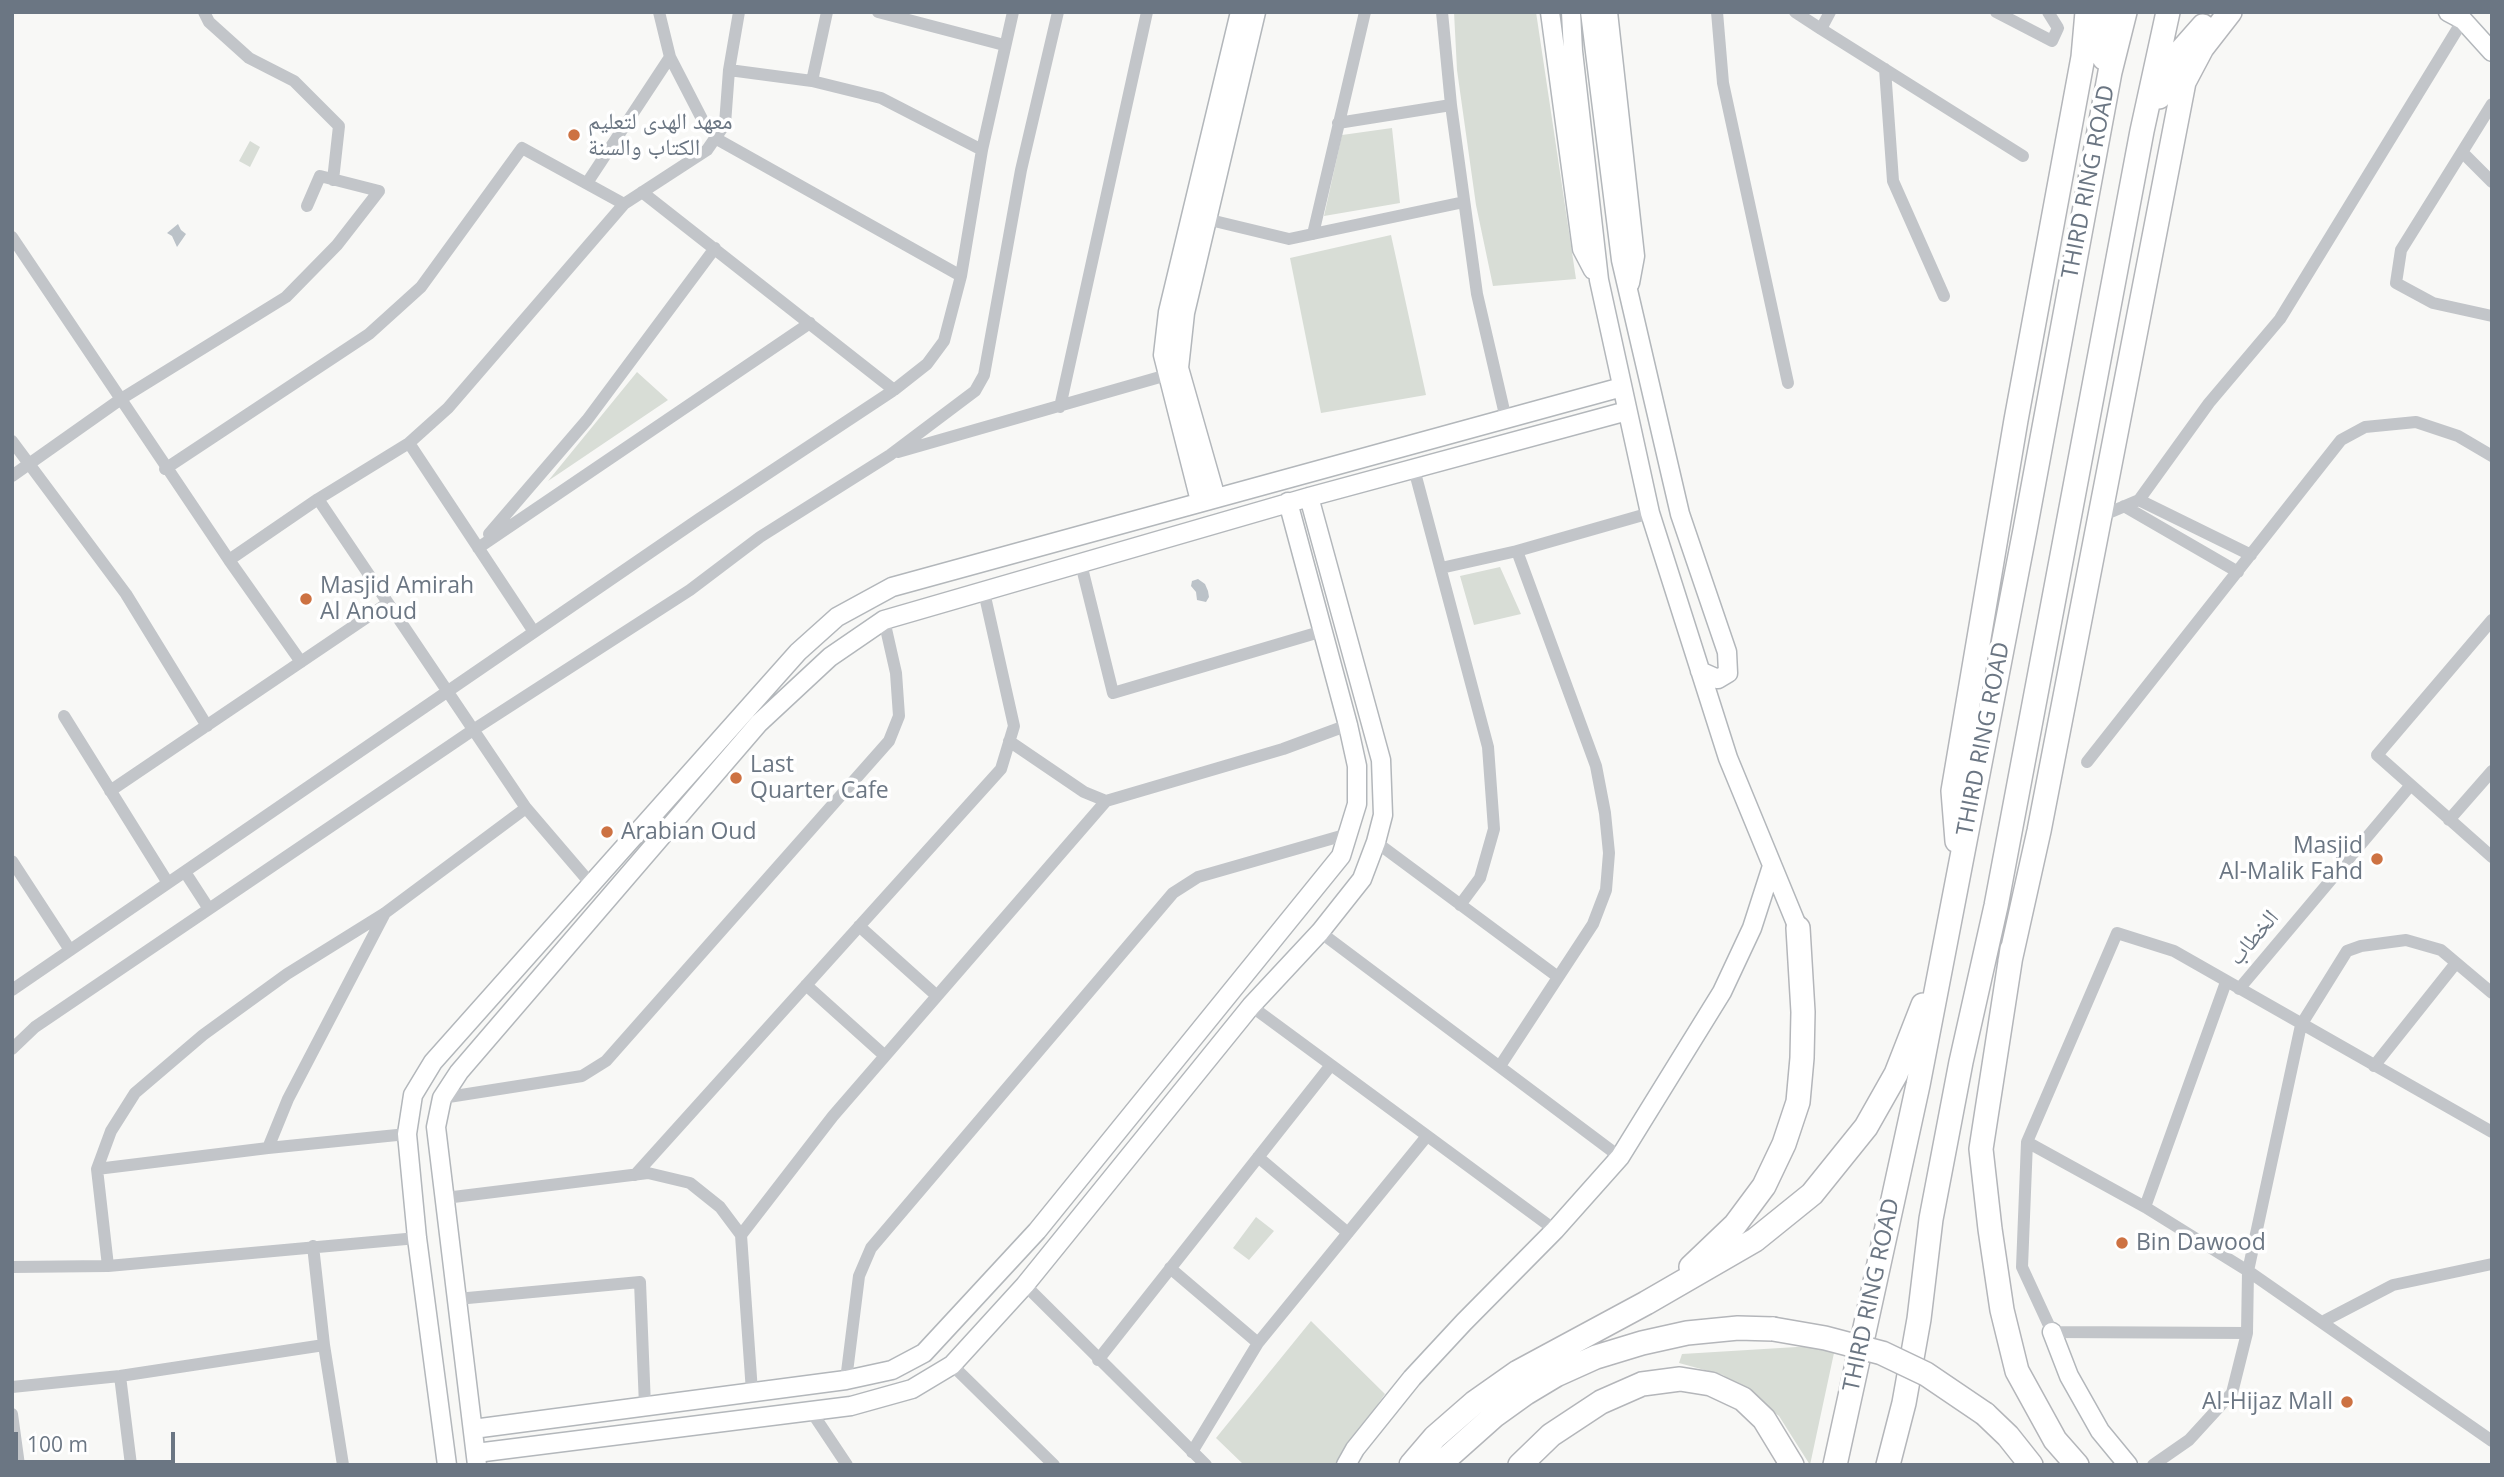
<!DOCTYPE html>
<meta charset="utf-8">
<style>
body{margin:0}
#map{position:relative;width:2504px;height:1477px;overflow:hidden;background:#f8f8f6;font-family:"Open Sans",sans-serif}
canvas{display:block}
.frame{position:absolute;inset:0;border:14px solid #6b7683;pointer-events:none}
.scale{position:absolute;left:14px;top:1432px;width:161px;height:32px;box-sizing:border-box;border:4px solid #6b7683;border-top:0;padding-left:9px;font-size:21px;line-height:24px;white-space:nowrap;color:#6b7683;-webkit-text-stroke:5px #fff;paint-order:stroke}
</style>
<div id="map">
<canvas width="2504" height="1477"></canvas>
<div class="frame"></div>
<div class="scale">100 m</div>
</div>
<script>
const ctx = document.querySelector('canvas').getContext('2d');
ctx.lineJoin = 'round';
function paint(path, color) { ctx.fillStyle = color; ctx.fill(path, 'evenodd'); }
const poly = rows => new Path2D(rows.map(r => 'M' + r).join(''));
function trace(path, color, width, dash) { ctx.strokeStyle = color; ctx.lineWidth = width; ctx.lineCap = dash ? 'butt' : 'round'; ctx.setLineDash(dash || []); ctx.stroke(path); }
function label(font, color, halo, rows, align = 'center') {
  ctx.font = font + ' "Open Sans","Noto Naskh Arabic",sans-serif'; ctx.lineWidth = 7; ctx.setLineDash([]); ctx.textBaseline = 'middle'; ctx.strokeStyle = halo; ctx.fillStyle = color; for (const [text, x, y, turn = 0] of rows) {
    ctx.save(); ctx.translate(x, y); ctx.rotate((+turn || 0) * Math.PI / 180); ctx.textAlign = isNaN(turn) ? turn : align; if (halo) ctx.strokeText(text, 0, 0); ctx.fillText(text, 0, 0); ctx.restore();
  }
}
const green = poly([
 [1454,12,1536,12,1576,279,1493,286,1476,205,1457,70],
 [1392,128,1400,203,1324,216,1342,135],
 [250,141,260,147,250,167,239,161],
 [1391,235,1426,395,1321,413,1290,258],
 [637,372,668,400,548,481],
 [1500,567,1521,614,1474,625,1460,576],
 [1256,1217,1274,1231,1249,1260,1233,1248],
 [1311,1321,1385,1394,1335,1465,1244,1465,1216,1438],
 [1813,1346,1834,1353,1810,1465,1779,1416,1723,1375,1679,1363,1682,1354]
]);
const water = poly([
 [178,224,181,230,186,234,177,247,172,236,167,233],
 [1198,579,1205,584,1208,591,1209,597,1206,602,1197,600,1196,592,1191,586,1192,581]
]);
const street = poly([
 [204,12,209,22,249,58,294,81,339,126,333,180],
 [878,12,1004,45],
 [1442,12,1451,105,1477,294,1506,419],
 [1717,12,1723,83,1788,383],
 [1795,12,1821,29],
 [1830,12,1821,29,2023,156],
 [1996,12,2052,41,2058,28,2048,12],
 [670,57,702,119],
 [1885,69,1893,181,1944,296],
 [729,70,812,81,881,98,982,150],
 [812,81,827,12],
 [2492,104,2401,250,2396,283,2433,303,2492,316],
 [1338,123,1451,105],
 [715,138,961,276],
 [2462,152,2492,182],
 [587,183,670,57,659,12],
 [642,192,894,390],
 [1206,219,1289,239,1464,202],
 [1313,234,1365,12],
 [12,237,229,560,318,499,409,443,448,408,624,204,707,150,725,124,729,70,739,12],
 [1060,407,1147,12],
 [12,441,126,594,207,726],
 [409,443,534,632],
 [898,452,1167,375],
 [165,469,369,334,421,287,522,148,624,204],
 [1414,469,1488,747,1494,829,1480,878,1460,905],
 [12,476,121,399,286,297,337,245,379,191,320,176,307,206],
 [318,499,526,808,591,884],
 [2139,500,2251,555],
 [2124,506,2238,572],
 [2099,517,2139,500,2209,403,2280,319,2463,20,2464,13],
 [489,534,587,420,715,248],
 [478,548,810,323],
 [229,560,301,662],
 [1081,564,1113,693,1323,631],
 [1441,568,1517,551,1650,513],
 [2492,620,2377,755,2492,857],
 [64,716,168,883],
 [1009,741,1084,792,1106,801],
 [2087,762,2341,440,2365,427,2416,422,2458,436,2492,456],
 [110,791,388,603],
 [2449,820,2492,771],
 [1376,842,1558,977],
 [12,861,70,950],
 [185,872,209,909],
 [1320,932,1620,1157],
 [806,985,885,1056],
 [2239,989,2410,786],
 [12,990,699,519,894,390,927,364,944,341,961,276,982,150,1013,12],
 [937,996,1106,801,1283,749,1348,725],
 [1251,1006,1555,1230],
 [12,1049,35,1027,473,730,690,590,760,537,890,455,975,391,984,375,1021,170,1058,12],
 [1500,1066,1593,924,1606,890,1609,853,1605,813,1596,766,1517,551],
 [2374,1066,2456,963],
 [442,1098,582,1076,606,1061,889,741,899,716,896,673,884,620],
 [2492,1132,2174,951,2117,933,2027,1142,2145,1207,2248,1271,2492,1441],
 [2027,1142,2022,1267,2052,1332,2247,1333],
 [268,1148,288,1099,385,913],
 [1258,1157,1348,1233],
 [97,1169,268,1148,407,1134],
 [635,1175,1001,769,1014,726,984,592],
 [445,1198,648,1173,690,1183,720,1207,741,1235,752,1392],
 [2145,1207,2226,982],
 [741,1235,833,1116,937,996,859,926],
 [313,1246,324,1345,343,1465],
 [108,1266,97,1169,111,1131,135,1093,203,1035,287,974,385,913,526,808],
 [12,1267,108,1266,417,1238],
 [1170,1268,1258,1343],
 [1025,1285,1206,1465],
 [457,1299,640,1282,645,1406],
 [2322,1322,2393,1285,2492,1264],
 [1098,1360,1331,1065],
 [952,1365,1054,1465],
 [120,1376,131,1465],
 [846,1380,859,1276,871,1248,1173,893,1198,877,1348,834],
 [12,1387,120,1376,324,1345],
 [811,1411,847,1465],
 [12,1414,19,1465],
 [1192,1452,1258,1343,1427,1136],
 [2153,1465,2189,1440,2232,1393,2247,1333,2248,1271,2301,1025,2347,951,2361,946,2406,940,2441,950,2492,993]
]);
const secondary = poly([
 [1550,12,1582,249,1593,270],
 [1571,12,1573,51,1599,280,1650,513,1728,758,1798,928],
 [1590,12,1621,260,1680,514,1727,652,1728,673,1718,679,1700,671],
 [1608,12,1635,256,1630,283],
 [2448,12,2463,20,2492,52],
 [1216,498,1179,368,1185,313,1256,12],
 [1200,501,1163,355,1168,312,1240,12],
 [2052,1332,2069,1376,2100,1431,2128,1465],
 [473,1429,846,1380,892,1370,924,1353,1037,1231,1341,856,1357,804,1357,766,1348,725,1288,502],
 [476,1453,851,1406,912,1389,952,1365,1025,1285,1251,1006,1320,932,1362,879,1376,842,1383,815,1381,760,1309,497],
 [447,1465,417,1238,407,1134,413,1095,433,1062,798,652,837,617,892,587,1622,387],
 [477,1465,436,1127,442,1098,459,1072,759,723,830,657,884,620,1309,497,1627,411],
 [1346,1465,1355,1449,1412,1378,1464,1322,1555,1230,1620,1157,1722,992,1752,928,1772,866]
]);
const highway = poly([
 [2104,58,2104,12],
 [2159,97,2180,52,2203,26],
 [1957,841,1953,791,2016,420,2083,57,2087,12],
 [2012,949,1981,1149,1990,1229,2002,1310,2017,1371,2055,1440,2077,1465],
 [2010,961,2039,831,2184,82,2202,48,2230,12],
 [1691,1267,1735,1225,1764,1186,1784,1144,1798,1102,1802,1058,1803,1012,1798,928],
 [1985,1414,2008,1436,2031,1465],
 [1411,1465,1435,1437,1474,1403,1518,1372,1646,1303,1755,1240,1812,1194,1866,1127,1896,1074,1923,1005],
 [1439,1465,1494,1416,1526,1393,1556,1375,1596,1357,1642,1343,1687,1333,1738,1328,1773,1329],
 [1520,1465,1551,1435,1601,1402,1642,1384,1680,1379,1711,1384,1743,1399,1764,1419,1792,1465],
 [1835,1465,1918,1085,2025,530,2110,72,2125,12],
 [1888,1465,1904,1403,1919,1319,1931,1219,1961,1062,1996,906,2142,131,2168,12]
]);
const highwayBridge = poly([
 [1773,1329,1825,1338,1882,1353,1926,1374,1985,1414]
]);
const markers = [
 [574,135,7,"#cd7242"],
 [306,599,7,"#cd7242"],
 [736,778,7,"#cd7242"],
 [607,832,7,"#cd7242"],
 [2377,859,7,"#cd7242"],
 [2122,1243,7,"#cd7242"],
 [2347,1402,7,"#cd7242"]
];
const poiNames = [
 ["معهد الهدى لتعليم",588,122],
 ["الكتاب والسنة",588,148],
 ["Masjid Amirah",320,586],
 ["Al Anoud",320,612],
 ["Last",750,765],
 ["Quarter Cafe",750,791],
 ["Arabian Oud",621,832],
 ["Masjid",2363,846,"right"],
 ["Al-Malik Fahd",2363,872,"right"],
 ["Bin Dawood",2136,1243],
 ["Al-Hijaz Mall",2333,1402,"right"]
];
const streetNames = [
 ["THIRD RING ROAD",2089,182,-79],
 ["THIRD RING ROAD",1984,739,-79],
 ["الخطاب",2254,938,-50],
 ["THIRD RING ROAD",1872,1295,-78]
];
paint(green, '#d8ddd6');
paint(water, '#bbc2c8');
trace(secondary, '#b3b7bb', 21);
trace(highway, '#b4b6ba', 26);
trace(street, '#c2c5c9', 12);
trace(secondary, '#fff', 18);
trace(highway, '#fff', 23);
trace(highwayBridge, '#b4b6ba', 26, []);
trace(highwayBridge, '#fff', 23);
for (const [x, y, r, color] of markers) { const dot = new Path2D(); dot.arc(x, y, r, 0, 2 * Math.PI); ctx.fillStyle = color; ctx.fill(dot); trace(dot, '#fff', 2.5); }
label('23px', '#6b7683', '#fff', poiNames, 'left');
label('23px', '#6b7683', '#fff', streetNames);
</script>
